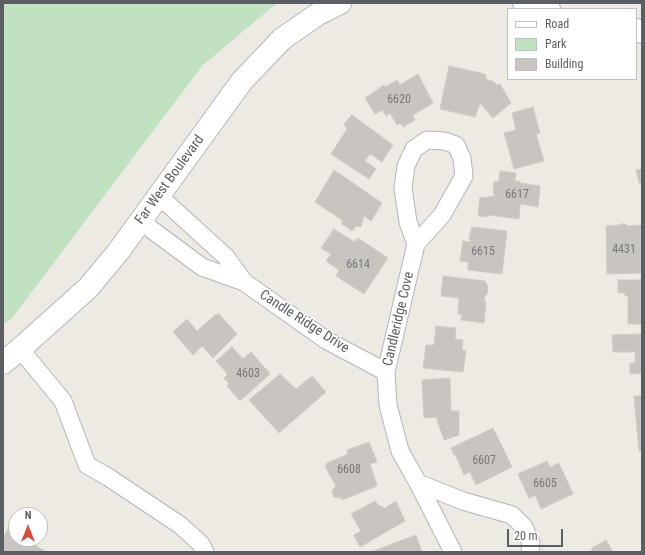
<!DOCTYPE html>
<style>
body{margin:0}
#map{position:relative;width:645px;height:555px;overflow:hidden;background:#eceae2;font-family:"Roboto Condensed",sans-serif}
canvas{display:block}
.frame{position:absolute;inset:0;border:4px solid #5b5e62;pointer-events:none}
.legend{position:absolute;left:507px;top:8px;width:130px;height:72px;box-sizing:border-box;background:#fff;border:1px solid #bdbfc0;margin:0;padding:5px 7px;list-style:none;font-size:12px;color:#5b5e62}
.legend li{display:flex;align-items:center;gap:8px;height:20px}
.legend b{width:20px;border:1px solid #bdbfc0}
.north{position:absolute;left:8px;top:507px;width:40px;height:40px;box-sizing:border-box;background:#fff;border:1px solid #bdbfc0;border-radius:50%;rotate:0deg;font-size:11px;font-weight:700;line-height:16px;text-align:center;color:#5b5e62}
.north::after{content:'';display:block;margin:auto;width:14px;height:18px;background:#d94a3c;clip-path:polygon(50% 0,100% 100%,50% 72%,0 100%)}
.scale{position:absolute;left:507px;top:529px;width:56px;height:18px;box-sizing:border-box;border:2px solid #5b5e62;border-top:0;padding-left:5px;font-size:12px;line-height:14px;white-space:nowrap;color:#5b5e62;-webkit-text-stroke:3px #fff;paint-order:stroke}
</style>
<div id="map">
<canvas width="645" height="555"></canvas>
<div class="frame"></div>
<ul class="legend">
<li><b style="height:5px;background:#fff"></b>Road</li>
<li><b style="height:11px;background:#c1e2c1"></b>Park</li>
<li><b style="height:11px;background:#c8c5c0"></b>Building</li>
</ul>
<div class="north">N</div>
<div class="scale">20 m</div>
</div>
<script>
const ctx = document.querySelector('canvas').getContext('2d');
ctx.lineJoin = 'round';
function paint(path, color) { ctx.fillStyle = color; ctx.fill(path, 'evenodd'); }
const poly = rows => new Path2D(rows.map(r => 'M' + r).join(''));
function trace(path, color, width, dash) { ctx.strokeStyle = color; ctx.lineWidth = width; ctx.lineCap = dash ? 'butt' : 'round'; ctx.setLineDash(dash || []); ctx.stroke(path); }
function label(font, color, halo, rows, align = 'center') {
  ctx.font = font + ' "Roboto Condensed",sans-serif'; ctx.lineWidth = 3; ctx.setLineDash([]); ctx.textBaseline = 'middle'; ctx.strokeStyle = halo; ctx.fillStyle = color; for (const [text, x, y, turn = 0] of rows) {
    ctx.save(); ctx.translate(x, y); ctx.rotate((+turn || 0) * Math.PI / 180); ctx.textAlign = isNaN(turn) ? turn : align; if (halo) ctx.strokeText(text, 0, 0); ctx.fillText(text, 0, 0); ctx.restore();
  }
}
const green = poly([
 [3,3,277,3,203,65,12,318,3,325]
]);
const building = poly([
 [449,66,485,74,487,80,493,81,497,85,500,84,511,103,493,118,480,103,475,117,440,109,449,66],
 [418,74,433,103,413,115,415,120,403,127,400,123,397,125,390,113,386,116,382,110,375,114,365,98,384,85,385,87,397,80,400,85,418,74],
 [533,107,540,133,536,134,544,161,514,169,504,133,516,130,512,113,533,107],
 [352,115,393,145,382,162,370,154,365,161,376,169,369,179,331,154,347,129,344,124,352,115],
 [642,169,642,183,639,183,636,170,642,169],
 [334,170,382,203,371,221,364,216,361,227,356,226,352,231,342,224,342,220,315,202,334,170],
 [500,171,516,173,515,181,520,181,520,183,540,186,538,207,520,204,519,219,488,215,487,217,478,216,480,197,489,198,489,196,495,197,493,192,494,182,499,181,500,171],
 [621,224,626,224,627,226,642,225,642,273,607,274,606,226,621,225,621,224],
 [472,227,507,231,502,274,468,270,468,262,460,261,463,241,471,242,469,238,472,227],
 [334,229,355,242,358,238,388,258,364,294,336,276,339,270,326,261,331,254,321,248,334,229],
 [443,276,485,281,488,287,487,294,485,296,484,301,486,302,484,323,461,320,462,315,458,314,459,298,441,296,443,276],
 [618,280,642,280,642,324,628,324,628,296,625,296,625,293,618,293,618,280],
 [219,314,237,334,213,358,202,346,193,355,173,332,187,319,197,331,215,315,219,314],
 [436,326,456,328,455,339,463,340,462,350,466,351,463,372,423,368,426,345,434,345,436,326],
 [642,334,642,373,630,374,630,363,635,363,635,352,613,352,612,335,642,334],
 [232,347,243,359,251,352,270,374,240,401,227,386,229,384,224,378,227,375,226,372,216,361,232,347],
 [280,374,296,389,312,376,326,392,279,433,249,400,280,374],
 [450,378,451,411,459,411,459,435,444,440,436,417,424,418,422,380,450,378],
 [634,396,642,396,642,451,639,451,634,396],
 [493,428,512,467,476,485,470,472,464,475,455,454,454,455,451,448,493,428],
 [369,442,377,462,370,464,377,486,342,500,341,498,334,497,332,490,336,486,325,466,327,463,348,454,347,450,369,442],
 [547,461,550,467,559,463,573,494,541,509,535,495,529,498,518,474,547,461],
 [375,501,378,505,385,508,396,501,405,521,360,547,354,535,361,531,351,514,375,501],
 [8,529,16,534,16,539,25,539,46,552,3,552,3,538,8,529],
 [416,535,422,552,371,552,416,535],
 [606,540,613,552,591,552,592,548,606,540]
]);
const street = poly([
 [158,195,226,257,244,282],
 [140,221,202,267,244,282,326,340,386,372],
 [416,244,408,222,403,188,406,166,414,149,427,140,444,141,456,145,462,158,464,176,442,215,416,244,386,372,388,405,400,451,418,483,453,552],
 [20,349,63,401,87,465,108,477,180,525,201,544,205,552],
 [418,483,463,501,512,515,524,527,531,543,530,552]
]);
const secondary = poly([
 [524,3,549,9],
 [636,30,642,32],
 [3,363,20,349,88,288,118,252,242,81,282,39,318,14,340,3]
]);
const numberNames = [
 ["6620",399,100],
 ["6617",517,195],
 ["4431",624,250],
 ["6615",483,252],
 ["6614",358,265],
 ["4603",248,374],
 ["6607",484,461],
 ["6608",349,470],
 ["6605",545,484]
];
const streetNames = [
 ["Far West Boulevard",170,180,-54],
 ["Candleridge Cove",399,319,-77],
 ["Candle Ridge Drive",304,322,33]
];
paint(green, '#c1e2c1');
paint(building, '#c8c5c0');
trace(building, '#d0ccc1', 1);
trace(street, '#b3b5b9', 19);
trace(secondary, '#b4b7bb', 24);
trace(street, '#fff', 17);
trace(secondary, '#fff', 22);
label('12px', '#76787a', null, numberNames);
label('14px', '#5b5e62', '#fff', streetNames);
</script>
